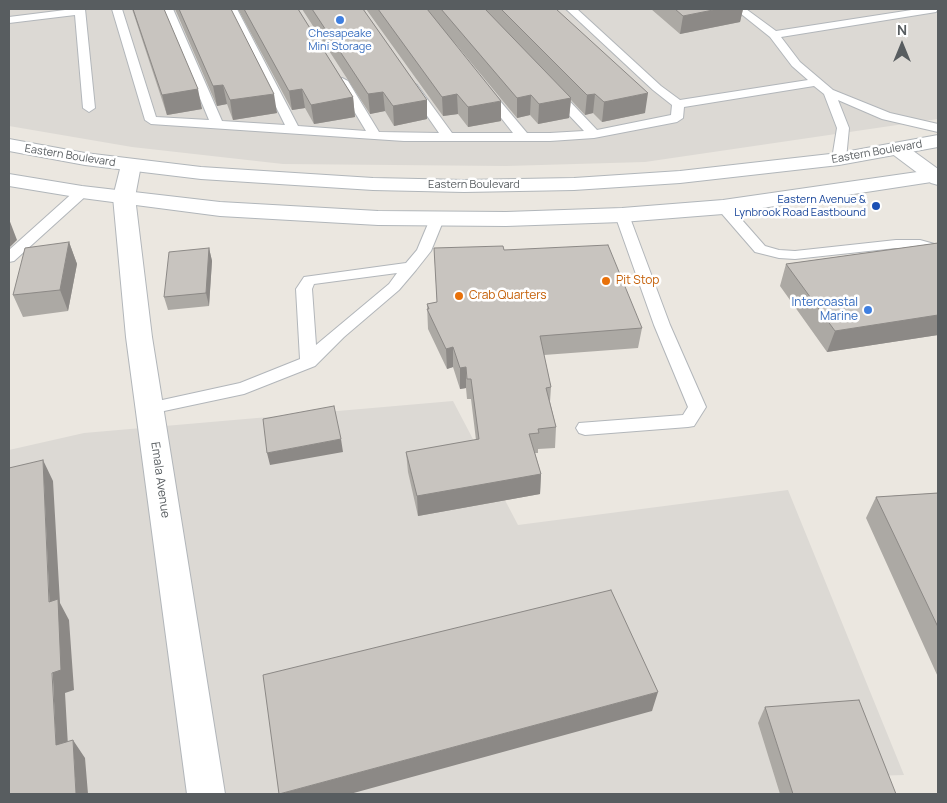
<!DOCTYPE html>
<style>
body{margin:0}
#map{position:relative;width:947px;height:803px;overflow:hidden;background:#ebe7e0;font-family:Manrope,sans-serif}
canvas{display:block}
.frame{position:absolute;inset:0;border:10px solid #585d60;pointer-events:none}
.north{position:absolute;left:877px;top:20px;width:50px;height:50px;-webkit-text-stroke:4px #fff;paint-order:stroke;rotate:0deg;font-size:14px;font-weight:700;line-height:20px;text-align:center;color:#585d60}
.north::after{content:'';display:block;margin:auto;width:18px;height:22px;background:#585d60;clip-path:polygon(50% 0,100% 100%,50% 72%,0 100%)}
</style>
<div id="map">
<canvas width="947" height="803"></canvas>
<div class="frame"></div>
<div class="north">N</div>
</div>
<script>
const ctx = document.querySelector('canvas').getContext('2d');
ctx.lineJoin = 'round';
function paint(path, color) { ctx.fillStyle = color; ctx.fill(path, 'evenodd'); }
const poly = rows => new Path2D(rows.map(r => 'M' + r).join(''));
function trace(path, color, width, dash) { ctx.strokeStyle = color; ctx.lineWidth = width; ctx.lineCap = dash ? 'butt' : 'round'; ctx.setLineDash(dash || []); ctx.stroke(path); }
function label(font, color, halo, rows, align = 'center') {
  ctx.font = font + ' Manrope,sans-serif'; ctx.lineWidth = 5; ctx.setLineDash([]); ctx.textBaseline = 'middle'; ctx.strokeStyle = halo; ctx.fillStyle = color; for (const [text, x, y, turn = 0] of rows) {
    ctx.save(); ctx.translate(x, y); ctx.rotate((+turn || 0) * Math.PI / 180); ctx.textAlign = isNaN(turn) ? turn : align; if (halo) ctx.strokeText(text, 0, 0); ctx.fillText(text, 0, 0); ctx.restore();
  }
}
const industrial = poly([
 [9,9,938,9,938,119,645,162,506,166,283,164,132,147,9,126],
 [453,401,518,525,788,490,904,775,872,776,879,794,9,794,9,450,84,433]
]);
const lane = poly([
 [73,9,85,9,95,108,89,112,83,108,75,15,9,23,9,17,73,9],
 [112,9,122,9,156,117,209,120,163,9,173,9,222,121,285,125,227,9,237,9,298,126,366,131,336,81,342,78,348,81,379,132,439,133,407,87,413,83,417,85,452,133,513,133,480,91,486,87,490,89,527,133,550,133,584,131,551,96,549,93,555,89,559,90,597,130,671,115,672,105,653,90,566,9,577,9,661,86,680,100,808,80,792,66,770,37,735,9,746,9,776,31,918,9,938,9,936,12,781,37,800,62,833,90,890,113,938,124,938,132,882,119,838,100,849,128,846,159,844,162,834,162,832,159,837,128,824,94,814,86,684,107,683,118,677,122,594,138,550,141,404,141,151,124,145,120,112,9],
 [82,188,87,189,89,192,87,195,14,261,9,262,9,250,77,189,82,188],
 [723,203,728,204,765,246,779,250,795,251,896,240,920,240,938,245,938,254,919,248,896,248,795,259,779,258,755,252,716,207,723,203],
 [622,211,629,215,670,325,706,407,694,426,688,427,585,435,579,433,576,428,579,423,683,415,688,407,654,325,615,215,622,211],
 [437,215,444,219,431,251,416,270,399,290,344,337,315,366,244,394,150,414,144,412,141,408,144,404,240,383,300,359,296,289,304,277,406,263,417,250,430,219,437,215],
 [397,273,389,284,316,345,312,289,314,284,397,273]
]);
const street = poly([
 [898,143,905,145,938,169,938,185,931,183,891,153,888,149,891,145,898,143],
 [131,159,138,161,141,165,135,197,152,337,225,794,187,794,126,337,113,197,121,165,124,161,131,159]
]);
const secondary = poly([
 [938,135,938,147,839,165,680,183,574,190,464,192,373,190,201,179,85,165,9,151,9,139,85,153,201,167,373,178,464,180,574,178,680,171,839,153,938,135],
 [938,169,938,181,723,214,622,222,506,226,378,225,220,216,82,198,9,186,9,174,82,186,220,202,378,211,506,212,622,208,723,200,938,169]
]);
const wall = poly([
 [132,9,164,9,202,109,167,115],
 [175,9,231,9,277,113,233,120,227,104,217,106],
 [238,9,298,9,353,97,355,117,314,124,305,108,292,110],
 [302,9,363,9,427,100,427,119,394,126,385,111,370,114],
 [366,9,556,9,645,113,602,122,593,113,585,115,571,100,569,118,538,124,530,115,517,118,454,42,501,121,468,127,458,114,443,116],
 [651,9,743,9,740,22,680,34],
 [69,242,77,264,68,311,23,317,13,295],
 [938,243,938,335,827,352,780,286,786,264],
 [209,248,212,261,209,306,168,310,164,297],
 [434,248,504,250,642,328,638,348,544,355,551,387,550,402,556,427,555,448,538,449,538,453,535,453,541,474,540,494,418,516,408,472,406,452,476,440,471,399,467,399,466,388,460,389,453,367,447,369,428,329,427,304,437,302],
 [938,493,938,677,866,518,876,497],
 [765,707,896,794,780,794,758,723]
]);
const shadedWall = poly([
 [718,9,743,9,740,22,680,34,683,16],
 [223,85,227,104,217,106,213,86],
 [198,89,202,109,167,115,162,95],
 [302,89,305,108,292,110,289,91],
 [383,92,385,111,370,114,368,94],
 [648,93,645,113,602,122,604,102],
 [274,94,277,113,233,120,230,100],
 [457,94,458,114,443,116,442,97],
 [595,94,593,113,585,115,587,95],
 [531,95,530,115,517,118,517,98],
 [353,97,355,117,314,124,311,105],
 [571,98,569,118,538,124,539,104],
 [427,100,427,119,394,126,393,106],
 [501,101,501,121,468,127,468,107],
 [9,219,17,240,9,248],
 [69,242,77,264,68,311,60,290],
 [209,248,212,261,209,306,206,293],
 [938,315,938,335,827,352,835,331],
 [453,347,453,367,447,369,446,349],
 [466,367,466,388,460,389,460,368],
 [341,439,343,452,270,465,267,453],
 [43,460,53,481,60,603,69,620,74,690,65,693,69,764,56,745],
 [541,474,540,494,418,516,417,496],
 [658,692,652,711,350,794,279,794],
 [73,740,85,758,88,794,76,794]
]);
const building = poly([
 [133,9,164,9,198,89,162,95,133,9],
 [179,9,231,9,274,94,230,100,223,85,213,86,179,9],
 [244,9,298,9,353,97,311,105,302,89,289,91,244,9],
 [312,9,363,9,427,100,393,106,383,92,368,94,312,9],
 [378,9,427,9,501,101,468,107,457,94,442,97,378,9],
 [441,9,485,9,571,98,539,104,531,95,517,98,441,9],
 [501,9,556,9,648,93,604,102,595,94,587,95,501,9],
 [675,9,718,9,683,16,675,9],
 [69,242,60,290,13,295,25,248,69,242],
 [938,243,938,315,835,331,786,264,938,243],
 [608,245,642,328,540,336,551,387,546,388,556,427,538,429,539,433,529,434,541,474,417,496,406,452,479,439,471,379,467,379,466,367,460,368,453,347,446,349,427,309,429,309,427,304,437,302,434,248,503,246,504,250,608,245],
 [209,248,206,293,164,297,169,252,209,248],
 [334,406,341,439,267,453,263,419,334,406],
 [43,460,49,602,58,599,61,670,52,673,56,745,73,740,76,794,9,794,9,468,43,460],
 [938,493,938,627,876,497,938,493],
 [611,590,658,692,279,794,263,675,611,590],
 [859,700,896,794,793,794,765,707,859,700]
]);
const markers = [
 [340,20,5,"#3f7fe0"],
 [876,206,5,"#1a4fb4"],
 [606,281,5,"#e8710a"],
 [459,296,5,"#e8710a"],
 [868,310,5,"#3f7fe0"]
];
const farShopnames = [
 ["Chesapeake",340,34],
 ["Mini Storage",340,47]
];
const farStreetnames = [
 ["Eastern Boulevard",877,152,-10],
 ["Eastern Boulevard",70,156,9],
 ["Eastern Boulevard",474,185]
];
const farTransitnames = [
 ["Eastern Avenue &",866,200],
 ["Lynbrook Road Eastbound",866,213]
];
const foodNames = [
 ["Pit Stop",616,281],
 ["Crab Quarters",469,296]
];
const shopNames = [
 ["Intercoastal",858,303],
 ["Marine",858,317]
];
const streetNames = [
 ["Emala Avenue",160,480,82]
];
paint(industrial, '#dcd9d4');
trace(lane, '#b2b6ba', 2);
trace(street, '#b2b6ba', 2);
trace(secondary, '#b1b6ba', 2);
paint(lane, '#fff');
paint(street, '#fff');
paint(secondary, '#fff');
paint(wall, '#aca9a4');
paint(shadedWall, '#8c8986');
paint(building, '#c8c4bf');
trace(building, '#8c8986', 1);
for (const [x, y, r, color] of markers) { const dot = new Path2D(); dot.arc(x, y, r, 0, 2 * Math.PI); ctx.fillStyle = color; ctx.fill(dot); trace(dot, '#fff', 2); }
label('11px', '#366cbe', '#fff', farShopnames);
label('11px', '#585d60', '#fff', farStreetnames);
label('11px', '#164399', '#fff', farTransitnames, 'right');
label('12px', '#c56008', '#fff', foodNames, 'left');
label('12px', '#366cbe', '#fff', shopNames, 'right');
label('12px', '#585d60', '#fff', streetNames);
</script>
